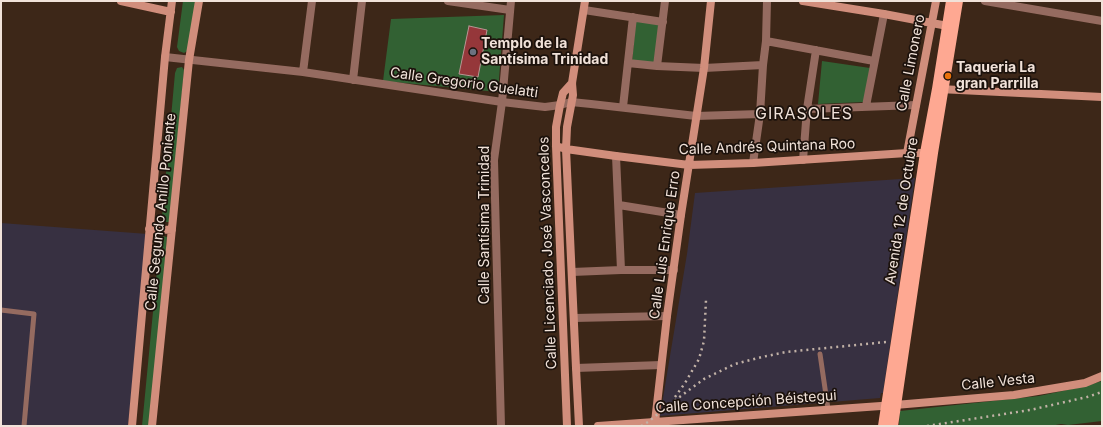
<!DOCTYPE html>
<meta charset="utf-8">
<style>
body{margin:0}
#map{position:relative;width:1103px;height:427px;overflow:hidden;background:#3d2718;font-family:Inter,sans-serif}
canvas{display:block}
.frame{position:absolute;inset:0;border:2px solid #f1e2d9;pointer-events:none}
</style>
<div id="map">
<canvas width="1103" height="427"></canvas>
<div class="frame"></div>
</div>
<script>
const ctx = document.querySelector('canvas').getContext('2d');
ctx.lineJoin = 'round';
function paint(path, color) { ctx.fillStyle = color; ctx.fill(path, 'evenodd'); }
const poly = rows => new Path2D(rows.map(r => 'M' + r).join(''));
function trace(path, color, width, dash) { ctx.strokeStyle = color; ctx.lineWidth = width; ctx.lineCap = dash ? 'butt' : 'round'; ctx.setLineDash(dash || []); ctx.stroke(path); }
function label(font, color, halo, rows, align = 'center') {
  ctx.font = font + ' Inter,sans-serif'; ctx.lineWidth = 3.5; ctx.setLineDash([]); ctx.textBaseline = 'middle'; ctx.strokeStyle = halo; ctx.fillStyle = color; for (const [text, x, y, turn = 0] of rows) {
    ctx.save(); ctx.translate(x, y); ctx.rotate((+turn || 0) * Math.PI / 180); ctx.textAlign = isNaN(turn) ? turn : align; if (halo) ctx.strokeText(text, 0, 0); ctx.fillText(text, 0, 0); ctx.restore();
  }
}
const industrial = poly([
 [915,178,883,393,881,393,880,398,660,416,687,254,695,193],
 [1,223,148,234,128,426,1,426]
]);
const green = poly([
 [183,1,196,1,189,50,184,53,179,51,177,47],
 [504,15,498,92,383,81,391,19],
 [636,19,660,24,655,64,632,62],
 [822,61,870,68,864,102,818,104],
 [182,67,184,70,170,222,166,222,163,220,162,217,175,73,177,68],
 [163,236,167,237,151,426,142,426,160,239],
 [1102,381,1102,421,1068,425,1061,424,1050,426,899,426,900,411,1039,396,1086,386]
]);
const building = poly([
 [469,26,487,30,478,77,459,74,469,26]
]);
const lane = poly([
 [1,310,34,314,24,426],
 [820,354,828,409]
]);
const street = poly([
 [448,1,510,10],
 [985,1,1102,21],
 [584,10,663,22],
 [766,41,874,61],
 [165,57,303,72,502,102,545,107,560,105,571,102,591,104,696,116,760,114],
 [628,63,657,66,704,68,763,65],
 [657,66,665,1],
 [303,72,312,1],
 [353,80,362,1],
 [866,106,884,14],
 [623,107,633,17],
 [807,109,916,105],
 [616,156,621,270],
 [803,160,807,109,816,50],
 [753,163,760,114,763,65,766,41,767,1],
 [619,205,681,215],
 [572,272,621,270,674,270],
 [574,318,667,316],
 [576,368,661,365],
 [501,426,494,160,502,102,511,1]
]);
const secondary = poly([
 [121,1,171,12],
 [803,1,884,14,953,27],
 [939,89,1102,97],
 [556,146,566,149,616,156,689,165,753,163,907,153,931,153],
 [907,153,936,1],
 [149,229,172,230],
 [655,422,667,316,681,215,704,68,711,1],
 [132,426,165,57,172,1],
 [152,426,189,60,199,1],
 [567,426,556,146,556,127,560,105,563,93,572,83],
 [579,426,576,368,566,149,567,127,573,95,572,83,585,1],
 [598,426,895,405,1014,395,1085,383,1102,376]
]);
const primary = poly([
 [883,426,925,153,937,89,951,1],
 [893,426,933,153,958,1]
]);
const rail = poly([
 [675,397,685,383,699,359,704,341,706,300],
 [641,426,648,422,670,404,704,379,735,364,762,357,786,352,886,342],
 [927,426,1030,410,1087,397,1102,392]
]);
const markers = [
 [473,52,4,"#6b7280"],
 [948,76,4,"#e8710a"]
];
const poiNames = [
 ["Templo de la",481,44],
 ["Santísima Trinidad",481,60],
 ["Taqueria La",956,68],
 ["gran Parrilla",956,84]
];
const streetNames = [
 ["Calle Limonero",911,63,-79],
 ["Calle Gregorio Guelatti",464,83,8],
 ["Calle Andrés Quintana Roo",767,147,-2],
 ["Avenida 12 de Octubre",902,211,-81],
 ["Calle Segundo Anillo Poniente",161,212,-84],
 ["Calle Santísima Trinidad",485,225,-90],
 ["Calle Luis Enrique Erro",665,245,-82],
 ["Calle Licenciado José Vasconcelos",548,253,-92],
 ["Calle Vesta",998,382,-6],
 ["Calle Concepción Béistegui",746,402,-4]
];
const quarterNames = [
 ["GIRASOLES",804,114]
];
paint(industrial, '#373041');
paint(green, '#326133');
paint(building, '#95373a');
trace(building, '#b89694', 1);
trace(lane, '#956b60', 5);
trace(street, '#956b60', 8);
trace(secondary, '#d18e7c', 8);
trace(primary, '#fea892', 10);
trace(rail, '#c2b2a7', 2.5, [2, 4]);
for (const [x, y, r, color] of markers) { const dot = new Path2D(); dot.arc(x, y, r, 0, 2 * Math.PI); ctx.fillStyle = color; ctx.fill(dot); trace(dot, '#1c120c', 1.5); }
label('bold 14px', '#f1e2d9', '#1c120c', poiNames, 'left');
label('14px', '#f1e2d9', '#1c120c', streetNames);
ctx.letterSpacing = '1px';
label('16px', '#f1e2d9', '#1c120c', quarterNames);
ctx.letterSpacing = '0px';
</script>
